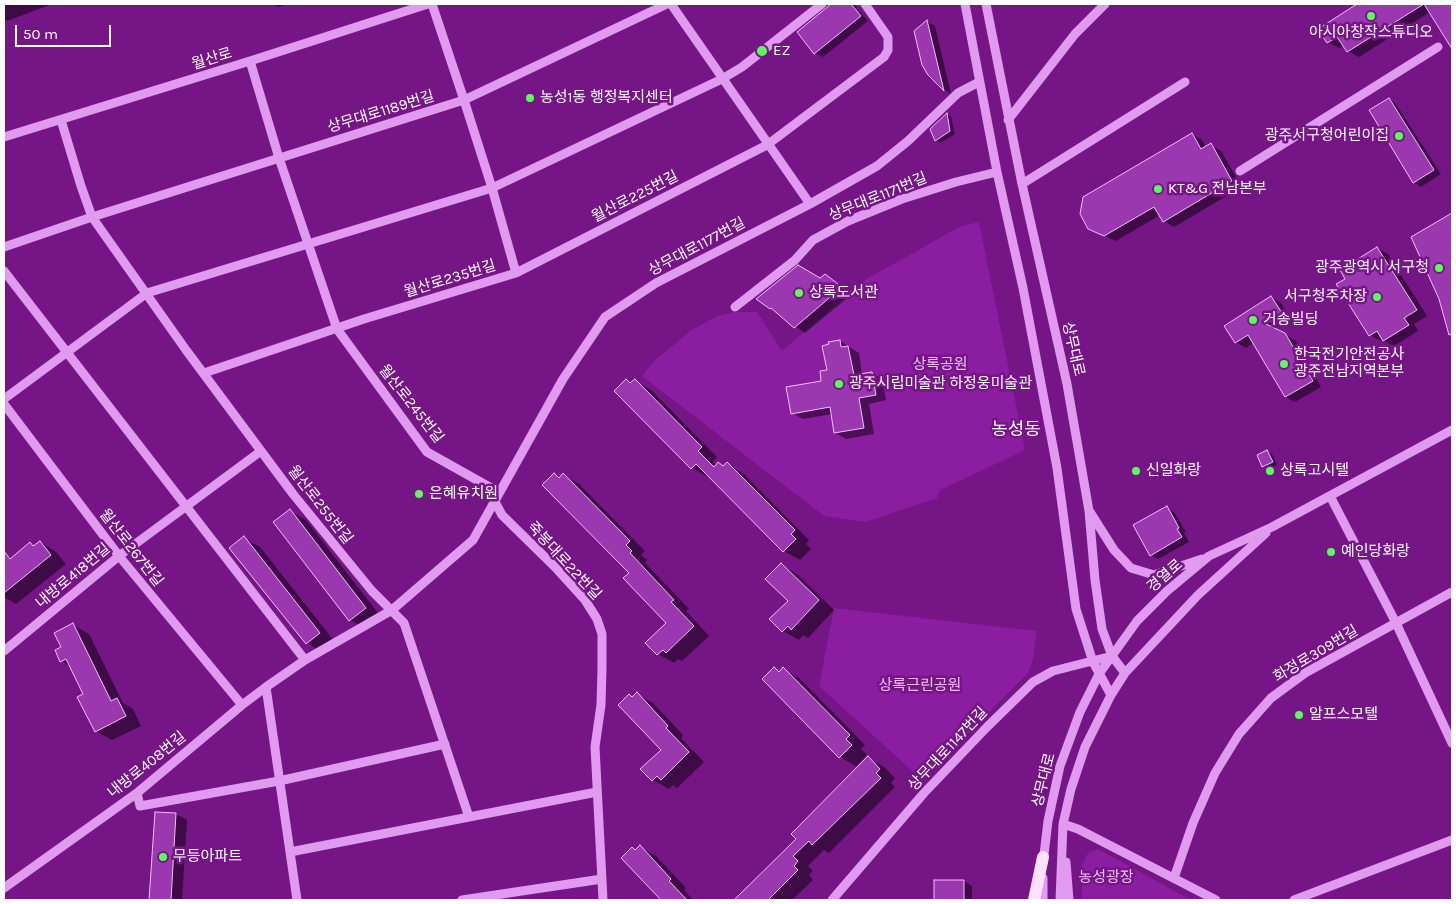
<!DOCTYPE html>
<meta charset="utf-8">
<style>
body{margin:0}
#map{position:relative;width:1456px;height:904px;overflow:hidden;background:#751586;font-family:Karla,sans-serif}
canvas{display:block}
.frame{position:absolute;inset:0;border:5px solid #fff;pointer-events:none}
.scale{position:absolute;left:15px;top:25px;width:96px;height:22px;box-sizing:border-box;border:2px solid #fff;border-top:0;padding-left:6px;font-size:15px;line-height:18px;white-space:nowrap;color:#fff;-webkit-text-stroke:4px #751586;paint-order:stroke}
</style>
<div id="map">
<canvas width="1456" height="904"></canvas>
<div class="frame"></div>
<div class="scale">50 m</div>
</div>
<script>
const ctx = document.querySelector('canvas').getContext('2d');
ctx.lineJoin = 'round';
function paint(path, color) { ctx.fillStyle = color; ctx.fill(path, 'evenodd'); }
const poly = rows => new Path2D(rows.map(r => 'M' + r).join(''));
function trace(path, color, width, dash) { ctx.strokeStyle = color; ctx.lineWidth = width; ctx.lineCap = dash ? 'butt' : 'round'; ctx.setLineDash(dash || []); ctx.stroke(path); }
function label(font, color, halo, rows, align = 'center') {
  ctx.font = font + ' Karla,"Noto Sans KR",sans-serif'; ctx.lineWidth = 5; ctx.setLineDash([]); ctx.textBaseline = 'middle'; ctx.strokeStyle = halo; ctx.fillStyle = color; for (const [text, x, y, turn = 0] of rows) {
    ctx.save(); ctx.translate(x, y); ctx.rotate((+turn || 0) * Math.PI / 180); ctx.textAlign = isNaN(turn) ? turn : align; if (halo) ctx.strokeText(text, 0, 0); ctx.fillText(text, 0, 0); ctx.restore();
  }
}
const green = poly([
 [979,222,1025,450,940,490,937,498,866,522,824,516,642,376,654,361,690,331,718,316,734,312,757,312,782,351,863,281,961,226],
 [834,608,1037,631,1033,659,1028,673,922,780,819,686],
 [1098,849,1191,900,1082,900,1082,865,1088,853]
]);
const shadow = poly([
 [4,4,52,4,7,21,4,19],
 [273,4,287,4,278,7],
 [833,4,854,4,868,21,823,57,815,53,798,32],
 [1360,4,1452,4,1452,47,1430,12,1359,57,1348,51,1343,46,1339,48,1328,42,1320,29],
 [927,22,935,26,951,94,945,90,929,74,915,32],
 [1389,99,1396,104,1441,174,1421,187,1414,182],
 [947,114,951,117,955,134,940,143,936,140],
 [1192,134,1202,140,1206,147,1211,145,1221,151,1242,187,1174,227,1164,221,1160,215,1116,241,1100,234],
 [1452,214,1452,330,1448,327,1441,299,1413,237],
 [1377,248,1388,254,1427,316,1414,324,1418,331,1394,346,1383,340,1381,341,1370,335,1347,279],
 [825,275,852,294,805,333,771,308],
 [1271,297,1281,303,1291,319,1274,329,1295,340,1321,387,1295,402,1285,397,1254,342,1246,348,1236,342],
 [840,341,859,353,862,375,872,373,882,379,886,400,869,404,874,434,846,439,835,433,832,414,803,419,792,413,823,382],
 [626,380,632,384,635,381,651,390,717,457,713,461,717,465,724,467,727,464,743,473,809,540,806,544,811,549,800,560,784,551,709,475,708,477,692,468],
 [1267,452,1272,454,1277,465,1268,469,1263,466],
 [554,475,559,478,563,475,579,484,645,551,641,555,647,560,645,563,689,609,686,611,709,636,682,661,678,659,674,663,658,654,667,623,631,573],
 [1167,508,1174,512,1186,532,1184,533,1189,542,1158,559,1151,555],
 [290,511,306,520,381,617,366,629,350,620],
 [244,538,260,547,335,642,322,652,307,643],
 [40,542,55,551,66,564,16,604,4,597,4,554,12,558,30,544,35,546],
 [781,565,797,574,834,610,808,638,803,635,799,640,783,631,771,619,789,601],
 [73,625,89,634,123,703,133,709,141,726,112,740,96,731,85,695,71,667,61,661,62,648],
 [774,669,780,672,783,669,799,678,865,745,861,749,867,755,856,766,840,757],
 [637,694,653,703,683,735,681,738,704,762,677,788,673,785,669,789,653,780,642,769,662,750,630,696,633,698],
 [869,758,884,767,895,778,891,783,895,787,829,853,824,850,808,866,813,871,809,875,813,880,792,900,736,900,797,839],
 [156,813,176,814,187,820,182,900,150,900],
 [640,847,656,856,686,888,684,890,693,900,663,900,622,858,632,848,636,850],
 [936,881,964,881,972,886,972,900,935,900]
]);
const building = poly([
 [831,4,851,4,861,16,814,54,797,32,831,4],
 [1357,4,1424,4,1347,52,1337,37,1327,43,1318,29,1357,4],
 [1424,4,1452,4,1452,49,1424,4],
 [927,20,944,91,928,75,922,65,914,31,927,20],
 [1389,98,1434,170,1413,183,1369,110,1389,98],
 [947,113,950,131,935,141,930,129,947,113],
 [1192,133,1201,149,1211,143,1232,181,1163,222,1154,207,1104,236,1088,229,1080,214,1083,197,1192,133],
 [1452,213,1452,334,1449,335,1439,299,1411,237,1452,213],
 [1377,247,1417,310,1404,318,1409,325,1383,341,1377,331,1369,336,1336,284,1345,279,1340,270,1377,247],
 [798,265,820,278,825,274,842,287,794,328,771,308,770,309,756,299,798,265],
 [1271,296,1282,313,1266,324,1285,333,1313,381,1285,397,1248,335,1235,343,1224,326,1271,296],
 [840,340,841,347,848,346,854,375,872,372,876,395,859,398,864,428,834,433,830,407,791,414,786,387,821,381,820,371,827,370,822,346,829,344,828,342,840,340],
 [626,379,630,383,635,379,702,447,698,451,714,467,718,462,723,466,727,462,795,530,791,534,796,539,783,552,696,464,691,469,614,391,626,379],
 [1267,450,1273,462,1262,467,1257,455,1267,450],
 [554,473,559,478,563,473,630,541,626,545,632,551,630,553,674,600,671,602,694,626,666,653,663,650,657,655,645,643,666,623,623,578,629,573,542,485,554,473],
 [1167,506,1179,528,1177,529,1182,537,1150,556,1133,525,1167,506],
 [290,509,366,608,349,621,273,522,290,509],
 [244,536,320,633,306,644,229,548,244,536],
 [40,541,51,555,4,593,4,551,10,559,30,542,33,546,40,541],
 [781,563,819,600,791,630,788,626,782,632,769,619,788,601,765,579,781,563],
 [73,623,111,701,117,698,126,716,95,732,77,697,83,694,66,659,60,662,55,650,61,647,54,633,73,623],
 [774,667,779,672,783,667,850,735,846,739,852,745,839,758,762,679,774,667],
 [637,692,668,726,666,728,689,752,661,780,657,776,652,781,640,769,661,750,618,705,629,694,632,697,637,692],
 [868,756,880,769,876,773,881,778,812,845,809,841,793,856,798,861,794,866,798,870,768,900,734,900,796,839,791,834,868,756],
 [155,812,176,813,171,900,149,900,155,812],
 [640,845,671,879,669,881,687,900,661,900,621,858,632,847,635,850,640,845],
 [934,880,964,880,964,900,934,900,934,880]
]);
const minor = poly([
 [432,4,464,100,492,188,516,273],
 [671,4,810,204],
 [965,4,997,172,1023,288,1057,468,1076,609,1093,662,1111,695],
 [986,4,1022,184,1067,384,1089,511,1095,580,1102,629,1112,656,1125,673],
 [250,61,279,158,337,329,427,452,493,489,495,502,502,515,555,567,585,600,597,619,602,634,602,668,601,705,595,747,603,900],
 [61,120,81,186,92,217,186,350,293,494,372,591,404,623,469,817],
 [1008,120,1075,34,1105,4],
 [4,137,250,61,428,4],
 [1240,171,1438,47],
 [1022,184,1185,82],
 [4,247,92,217,464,100,667,4],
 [4,271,305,660],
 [735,307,795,260,813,240,848,221,902,199,956,182,997,172],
 [204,373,364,319,516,273,767,145,884,57,888,50,888,37,865,4],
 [4,399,147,293,492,188,722,79,742,67,822,4],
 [4,404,119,556,242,705],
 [1330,496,1396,623,1452,743],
 [1090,512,1114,550,1131,568,1154,575,1202,559],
 [4,651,119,556,261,451],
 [266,687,297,900],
 [137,793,140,806,279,781,445,744],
 [1063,824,1078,829,1216,900],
 [290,852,597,792],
 [1066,862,1069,900],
 [1043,863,1048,821,1060,766,1080,712,1099,674,1137,621,1167,591,1209,556,1272,527,1452,430],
 [1043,878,1043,900],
 [1174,878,1193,823,1215,773,1239,734,1271,698,1305,673,1452,592],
 [4,888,137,793,242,705,266,687,305,660,392,610,473,540,563,379,605,317,656,283,810,204,877,166,908,141,958,93,979,82],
 [462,900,602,879],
 [832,900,924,793,987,727,1033,682,1053,671,1112,656],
 [1060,900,1063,824,1071,789,1085,747,1111,695,1125,673,1198,595,1266,533],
 [1294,900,1452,840]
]);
const major = poly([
 [1034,900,1043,857]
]);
const markers = [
 [1371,16,5,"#58ff57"],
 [762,51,6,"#58ff57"],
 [530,98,5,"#58ff57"],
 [1399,136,5,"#58ff57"],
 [1158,189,5,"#58ff57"],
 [1439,268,5,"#58ff57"],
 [799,293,5,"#58ff57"],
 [1377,297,5,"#58ff57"],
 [1253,320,5,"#58ff57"],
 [1284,364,5,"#58ff57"],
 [839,384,5,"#58ff57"],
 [1136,471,5,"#58ff57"],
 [1270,471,5,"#58ff57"],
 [419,494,5,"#58ff57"],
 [1331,552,5,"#58ff57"],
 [1299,715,5,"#58ff57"],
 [163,857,5,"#58ff57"]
];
const poiNames = [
 ["아시아창작스튜디오",1371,33,"center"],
 ["EZ",773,51],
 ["농성1동 행정복지센터",540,98],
 ["광주서구청어린이집",1389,136,"right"],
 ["KT&G 전남본부",1168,189],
 ["광주광역시 서구청",1429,268,"right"],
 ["상록도서관",809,293],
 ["서구청주차장",1367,297,"right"],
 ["거송빌딩",1263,320],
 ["한국전기안전공사",1294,355],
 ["광주전남지역본부",1294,372],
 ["광주시립미술관 하정웅미술관",849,384],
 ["신일화랑",1146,471],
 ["상록고시텔",1280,471],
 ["은혜유치원",429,494],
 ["예인당화랑",1341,552],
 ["알프스모텔",1309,715],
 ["무등아파트",173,857]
];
const streetNames = [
 ["월산로",212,59,-17],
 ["상무대로1189번길",381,112,-17],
 ["월산로225번길",635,197,-27],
 ["상무대로1171번길",878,197,-22],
 ["상무대로1177번길",697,247,-28],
 ["월산로235번길",450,279,-17],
 ["상무대로",1073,349,77],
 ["월산로245번길",411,404,52],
 ["월산로255번길",320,505,52],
 ["월산로267번길",131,548,52],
 ["죽봉대로22번길",564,561,47],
 ["내방로418번길",73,576,-40],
 ["경열로",1165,576,-41],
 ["화정로309번길",1316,654,-31],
 ["상무대로1147번길",948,749,-47],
 ["내방로408번길",147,765,-39],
 ["상무대로",1044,780,-76]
];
const parkNames = [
 ["상록공원",940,365],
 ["상록근린공원",920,686],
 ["농성광장",1106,878]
];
const quarterNames = [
 ["농성동",1016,430]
];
paint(green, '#8b1da0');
paint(shadow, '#0007');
paint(building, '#9c38af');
trace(building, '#f1bffb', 1);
trace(minor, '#e09aef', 9);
trace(major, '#fce1ff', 12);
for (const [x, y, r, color] of markers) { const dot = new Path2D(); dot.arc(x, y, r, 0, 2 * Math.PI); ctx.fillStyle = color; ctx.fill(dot); trace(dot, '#751586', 2); }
label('15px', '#fff', '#751586', poiNames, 'left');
label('15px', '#fff', '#751586', streetNames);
label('15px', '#f1bffb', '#751586', parkNames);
label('18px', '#fff', '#751586', quarterNames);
</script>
